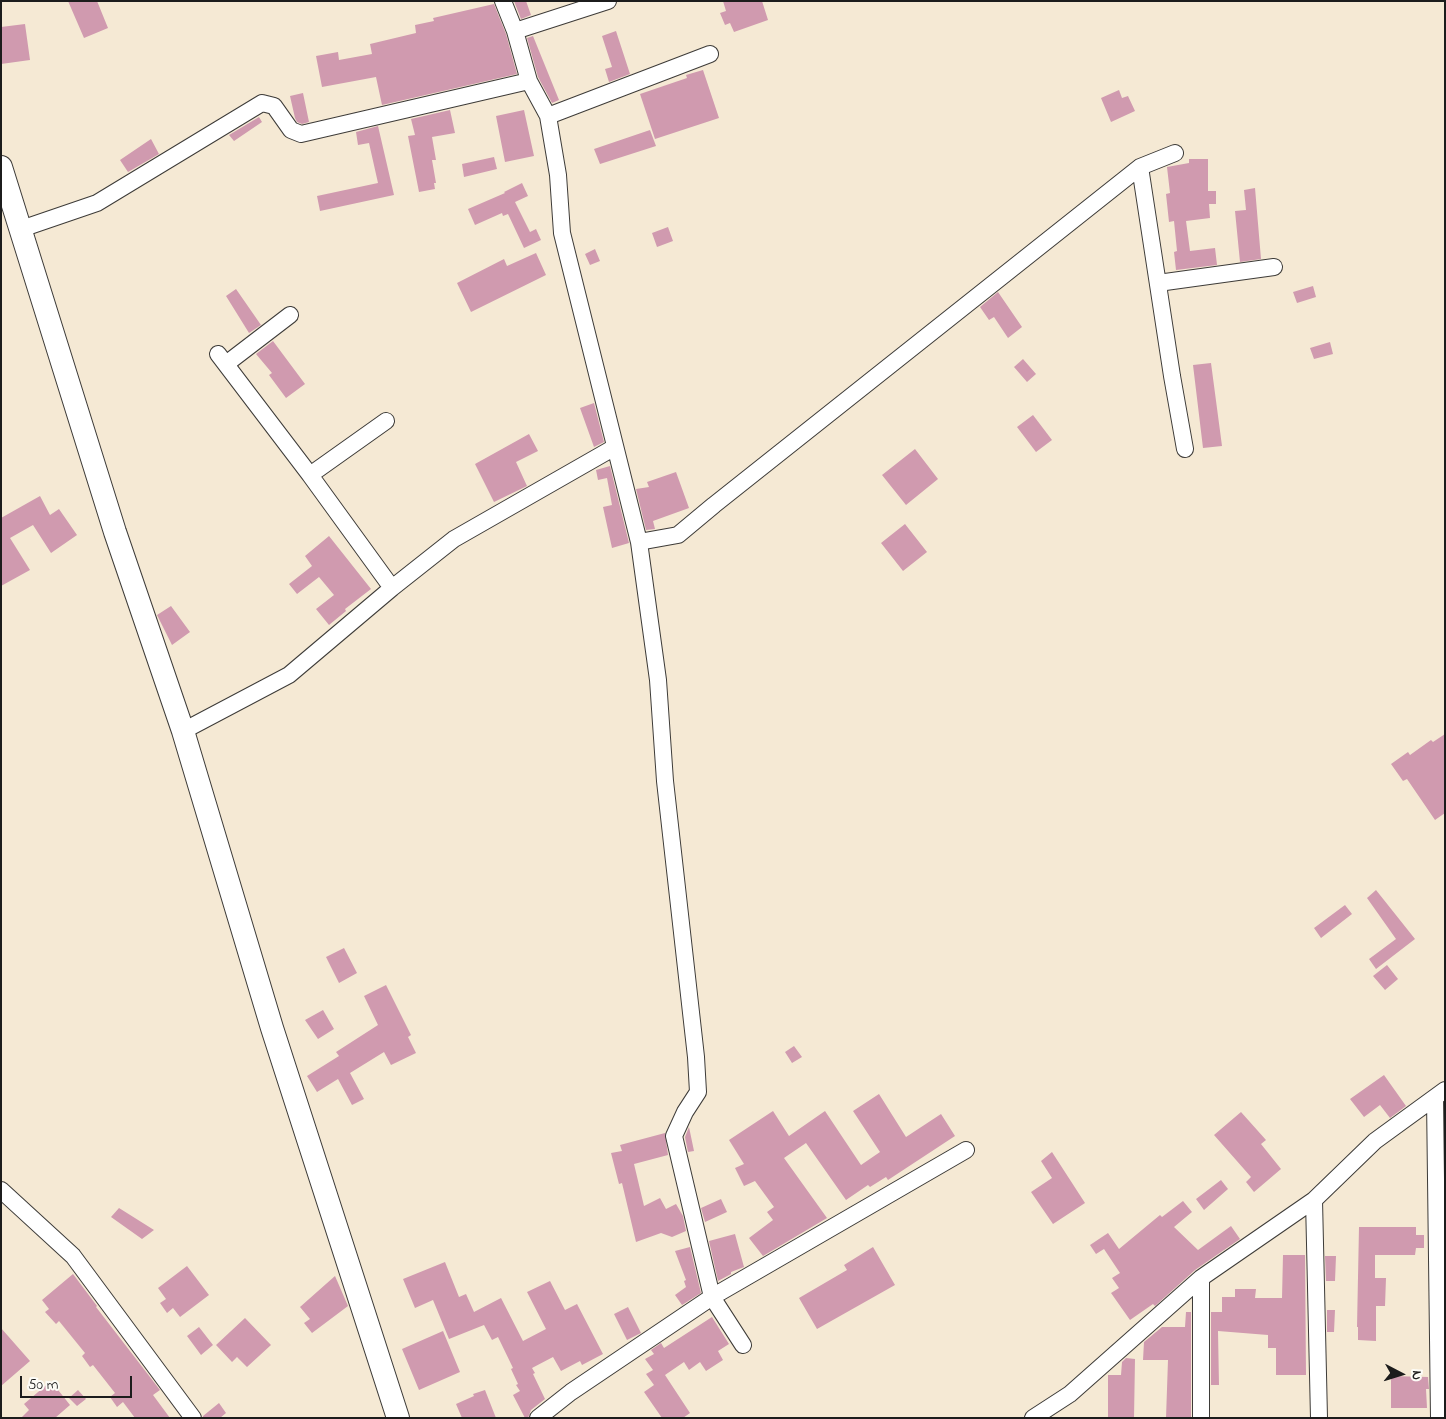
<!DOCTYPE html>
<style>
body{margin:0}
#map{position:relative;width:1446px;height:1419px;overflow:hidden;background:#f5e9d4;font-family:"Indie Flower",sans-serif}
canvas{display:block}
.frame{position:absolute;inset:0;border:2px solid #1c1c1c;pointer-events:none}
.north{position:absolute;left:1376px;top:1349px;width:50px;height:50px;-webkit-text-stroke:4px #fdfcf7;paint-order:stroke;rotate:95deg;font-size:14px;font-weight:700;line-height:20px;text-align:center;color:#1c1c1c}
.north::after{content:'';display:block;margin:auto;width:18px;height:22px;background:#1c1c1c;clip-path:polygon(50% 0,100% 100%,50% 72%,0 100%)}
.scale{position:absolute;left:20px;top:1376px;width:112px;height:22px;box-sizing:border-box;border:2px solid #1c1c1c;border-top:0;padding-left:6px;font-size:15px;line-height:18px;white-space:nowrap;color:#1c1c1c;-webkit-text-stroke:4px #fdfcf7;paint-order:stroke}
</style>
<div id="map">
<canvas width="1446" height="1419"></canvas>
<div class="frame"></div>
<div class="north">N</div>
<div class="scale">50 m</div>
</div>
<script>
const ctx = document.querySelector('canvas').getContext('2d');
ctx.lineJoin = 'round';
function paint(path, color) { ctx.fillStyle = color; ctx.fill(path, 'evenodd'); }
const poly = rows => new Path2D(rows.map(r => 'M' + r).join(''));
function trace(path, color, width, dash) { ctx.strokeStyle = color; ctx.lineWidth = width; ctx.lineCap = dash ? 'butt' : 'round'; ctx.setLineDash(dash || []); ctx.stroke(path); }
const building = poly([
 [68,1,97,1,108,28,84,38],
 [514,1,526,1,531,15,521,19],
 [723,1,762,1,768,20,734,32,730,23,725,25,720,13,726,11],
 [494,4,506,34,517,74,382,105,376,77,322,87,316,56,338,52,339,60,372,54,370,44,416,33,415,25,434,21,433,18],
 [25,24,30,60,1,64,1,27],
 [616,31,630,74,609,82,605,69,612,67,602,36],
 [533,36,559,100,552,103,538,77,527,38],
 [703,70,719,118,655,139,640,94,687,78,686,75],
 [1119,90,1122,98,1128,96,1135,111,1111,122,1101,98],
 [303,93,309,122,302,124,297,122,295,118,290,96],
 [450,110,455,133,432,137,436,160,432,160,436,183,434,183,435,189,419,192,408,136,415,135,411,119],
 [524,110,534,156,505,162,496,116],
 [259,117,262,122,234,141,229,135],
 [378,126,394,195,320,211,317,196,378,183,369,143,358,145,356,132],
 [650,130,656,146,600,164,594,149],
 [151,139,159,154,128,172,120,160],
 [494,157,497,169,464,177,462,164],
 [1189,159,1208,159,1208,191,1216,191,1216,204,1209,204,1210,218,1186,221,1190,251,1215,248,1217,265,1176,270,1174,252,1177,251,1174,221,1169,222,1166,194,1170,193,1167,167,1189,163],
 [522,183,528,196,515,202,530,232,536,229,541,240,524,248,508,214,503,216,502,213,475,225,468,209,505,193,504,192],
 [1255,188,1261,259,1240,262,1235,211,1246,210,1244,190],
 [668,227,673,241,657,247,652,233],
 [595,249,600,261,590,265,585,254],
 [536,253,546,275,471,312,457,283,504,259,507,266],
 [1313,286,1316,297,1297,303,1293,292],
 [236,289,261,325,249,333,226,296],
 [998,292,1022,327,1008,338,994,317,989,320,980,307],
 [273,341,305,384,286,398,269,375,272,373,256,354],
 [1330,342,1333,354,1314,359,1310,348],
 [1023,359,1036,374,1027,382,1014,367],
 [1211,363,1222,446,1203,448,1193,365],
 [594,403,604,442,594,447,580,408],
 [1033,415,1052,440,1036,452,1017,427],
 [529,434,538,451,516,462,527,486,494,502,475,464],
 [915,449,938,479,906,505,882,475],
 [610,466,629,543,612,548,603,507,612,505,607,478,598,480,596,470],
 [676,472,689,508,653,521,655,529,646,530,636,489,649,487,647,482],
 [40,496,50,515,59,509,77,535,51,553,33,525,10,538,30,570,1,586,1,518],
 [905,524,927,552,903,571,881,543],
 [329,536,371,589,345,609,346,611,329,625,316,609,334,595,319,577,297,594,289,584,312,566,305,556],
 [171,606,190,632,172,645,157,615],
 [1445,734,1445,813,1435,820,1407,779,1403,781,1391,764,1408,752,1410,755,1431,740,1433,742],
 [1376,890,1415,939,1376,969,1369,959,1396,939,1367,898],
 [1345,905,1352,914,1321,938,1314,928],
 [344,948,357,973,339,983,326,957],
 [1387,965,1398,979,1385,990,1373,976],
 [386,985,411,1035,408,1037,416,1053,391,1065,384,1052,350,1073,364,1099,352,1105,338,1079,317,1092,307,1076,339,1056,336,1052,378,1025,364,996],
 [323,1010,334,1029,318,1039,305,1020],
 [794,1046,802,1057,792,1063,785,1052],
 [1384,1075,1406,1106,1390,1118,1380,1105,1364,1117,1350,1099],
 [879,1094,906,1137,941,1114,955,1136,888,1180,886,1177,870,1187,868,1185,846,1200,806,1143,784,1158,827,1218,763,1256,749,1238,773,1220,767,1212,774,1207,755,1181,744,1186,735,1168,744,1164,729,1140,773,1111,789,1136,825,1111,861,1165,880,1152,853,1111],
 [1241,1112,1266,1140,1261,1144,1281,1169,1254,1192,1246,1182,1251,1177,1214,1135],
 [689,1127,694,1151,688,1152,685,1137],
 [665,1133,668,1155,634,1164,644,1206,660,1198,666,1209,676,1204,683,1216,686,1231,672,1237,661,1233,636,1242,622,1183,619,1184,611,1153,622,1151,620,1145],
 [1052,1152,1085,1203,1053,1224,1031,1192,1052,1178,1041,1161],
 [1221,1180,1228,1189,1204,1210,1196,1199],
 [721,1199,727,1212,705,1222,701,1208],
 [1183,1201,1192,1212,1174,1227,1198,1250,1231,1226,1240,1239,1195,1270,1155,1306,1153,1304,1130,1320,1111,1293,1119,1288,1112,1278,1120,1273,1104,1249,1096,1254,1090,1245,1108,1233,1119,1249,1160,1215,1162,1217],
 [119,1208,154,1230,142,1239,111,1217],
 [1359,1227,1416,1227,1416,1235,1424,1235,1424,1248,1416,1248,1415,1255,1375,1255,1375,1278,1386,1278,1385,1306,1376,1306,1376,1341,1358,1340,1358,1327,1357,1327],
 [735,1234,744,1267,731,1272,731,1274,718,1281,709,1241],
 [690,1247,701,1293,682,1305,675,1295,686,1287,684,1281,686,1280,675,1251],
 [873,1247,895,1285,817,1329,799,1298,847,1270,844,1265],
 [1283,1255,1305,1255,1306,1375,1276,1375,1276,1348,1268,1348,1268,1335,1218,1331,1219,1385,1211,1385,1211,1312,1222,1312,1222,1297,1235,1297,1235,1289,1256,1289,1255,1298,1282,1298],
 [1325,1256,1336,1256,1335,1281,1326,1281],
 [445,1262,459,1297,466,1294,474,1312,501,1298,523,1341,546,1329,527,1292,550,1281,565,1310,577,1304,603,1354,582,1365,580,1361,561,1371,553,1357,532,1368,535,1373,533,1374,545,1399,531,1410,528,1418,525,1418,513,1395,520,1391,516,1385,518,1384,511,1369,513,1368,498,1337,492,1340,484,1325,449,1339,433,1300,415,1308,403,1279],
 [187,1266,209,1295,180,1317,173,1308,167,1313,160,1303,166,1299,158,1288],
 [73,1274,97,1306,96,1307,160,1390,153,1395,170,1418,135,1418,123,1402,117,1407,110,1397,115,1393,93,1365,90,1367,82,1356,85,1353,59,1321,56,1324,45,1312,49,1309,42,1300],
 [335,1276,348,1306,312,1333,304,1323,310,1319,300,1307],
 [628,1307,641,1333,627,1340,614,1314],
 [1327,1310,1335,1310,1334,1332,1327,1332],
 [1186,1312,1191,1312,1191,1418,1166,1418,1168,1360,1143,1360,1144,1342,1162,1327,1185,1327],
 [712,1317,729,1344,718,1351,723,1360,706,1371,700,1362,689,1370,684,1362,665,1375,690,1413,683,1418,662,1418,644,1392,654,1385,646,1374,653,1370,645,1359,654,1354,651,1350,661,1343,664,1348],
 [245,1318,271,1345,247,1367,237,1357,232,1362,216,1345],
 [199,1327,213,1345,201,1355,187,1336],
 [1,1328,30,1361,1,1386],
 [443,1331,460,1372,419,1390,402,1349],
 [1126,1358,1135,1359,1134,1418,1108,1418,1108,1375,1121,1375,1122,1362],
 [1391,1376,1428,1377,1429,1389,1426,1389,1427,1408,1391,1408],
 [51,1381,70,1405,55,1418,21,1418,29,1410,24,1404],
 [78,1390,86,1399,77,1406,69,1398],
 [485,1390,496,1418,462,1418,456,1404,474,1396,473,1394],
 [219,1403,226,1413,220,1418,203,1418,203,1416]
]);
const street = poly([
 [503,1,515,31,529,81,548,116,558,175,562,233,639,542,678,535,714,505,1140,167,1175,153],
 [515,31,608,1],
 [548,116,710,54],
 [1140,167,1172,376,1185,449],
 [21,229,97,203,262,103,274,106,291,130,301,134,529,81],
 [1158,283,1274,267],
 [218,354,310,475,392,588],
 [226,364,290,315],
 [310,475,386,421],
 [639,542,658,680,665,781,696,1057,698,1092,685,1112,674,1136,712,1297,743,1345],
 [183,731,289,675,392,588,454,539,615,447],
 [1435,1099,1439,1418],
 [1,1190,73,1256,193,1418],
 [1314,1200,1319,1418],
 [1201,1278,1201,1418],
 [538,1418,571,1392,712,1297,966,1150],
 [1033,1418,1070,1394,1201,1278,1314,1200,1375,1141,1445,1090]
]);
const secondary = poly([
 [1,167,115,532,183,731,272,1028,398,1418]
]);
paint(building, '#d09aaf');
trace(street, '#3d3b38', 18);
trace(secondary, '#3d3b38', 24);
trace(street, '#fff', 16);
trace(secondary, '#fff', 22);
</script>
